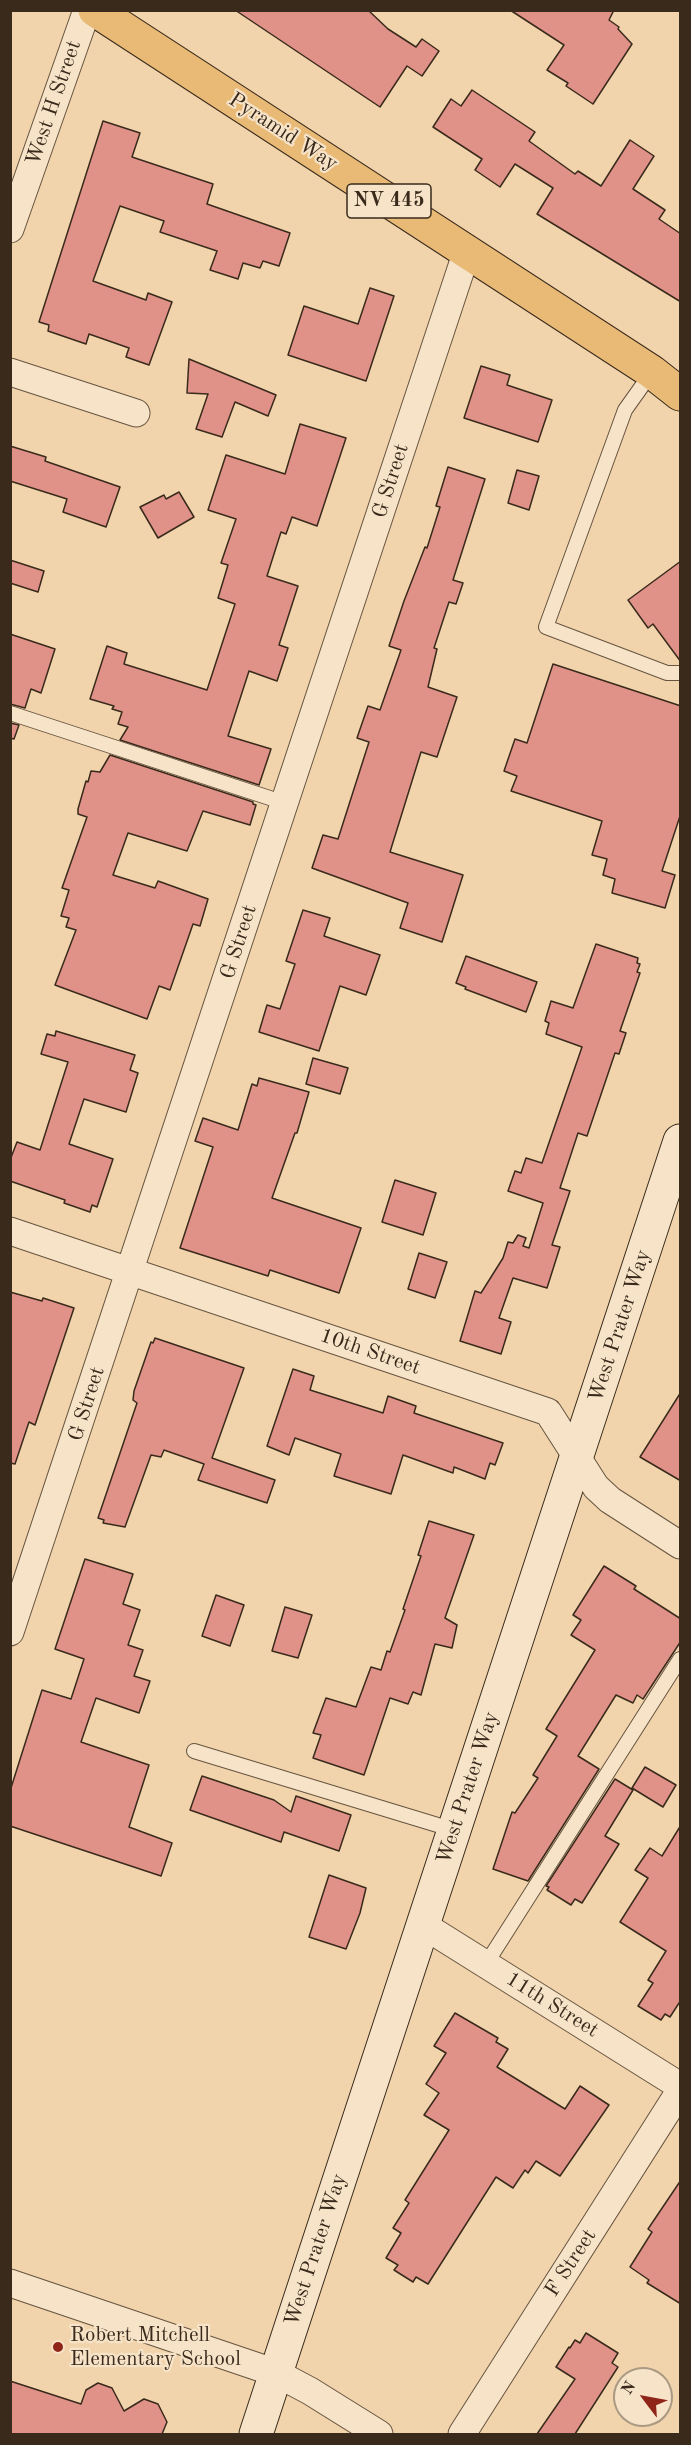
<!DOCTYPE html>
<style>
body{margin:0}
#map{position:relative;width:691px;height:2445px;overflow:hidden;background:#f1d4ab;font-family:"Old Standard TT",serif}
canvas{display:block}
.frame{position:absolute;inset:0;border:12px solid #392a1c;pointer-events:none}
.north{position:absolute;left:613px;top:2367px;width:60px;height:60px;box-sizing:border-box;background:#f6e3c8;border:2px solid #aa9983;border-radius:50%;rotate:302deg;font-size:16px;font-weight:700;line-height:24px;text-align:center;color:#392a1c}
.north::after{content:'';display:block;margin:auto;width:21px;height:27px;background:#8f2418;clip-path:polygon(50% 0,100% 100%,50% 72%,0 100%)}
</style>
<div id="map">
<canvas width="691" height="2445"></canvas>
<div class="frame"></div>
<div class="north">N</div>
</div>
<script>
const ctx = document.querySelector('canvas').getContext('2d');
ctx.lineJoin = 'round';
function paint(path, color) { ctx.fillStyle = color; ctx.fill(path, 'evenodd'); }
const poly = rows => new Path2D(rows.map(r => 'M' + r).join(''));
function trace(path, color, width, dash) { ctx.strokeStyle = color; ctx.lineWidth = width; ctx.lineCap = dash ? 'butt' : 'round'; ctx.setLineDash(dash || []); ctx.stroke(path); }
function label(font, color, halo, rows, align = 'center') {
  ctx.font = font + ' "Old Standard TT",serif'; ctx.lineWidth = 4.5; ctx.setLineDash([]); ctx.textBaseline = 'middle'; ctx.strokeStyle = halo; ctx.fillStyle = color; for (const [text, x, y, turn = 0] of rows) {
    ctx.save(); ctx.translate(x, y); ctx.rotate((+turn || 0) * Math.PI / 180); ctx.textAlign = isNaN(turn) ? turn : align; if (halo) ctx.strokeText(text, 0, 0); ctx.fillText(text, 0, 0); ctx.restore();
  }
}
const building = poly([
 [235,10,368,10,388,29,416,47,422,39,439,51,422,76,407,66,380,107,235,10],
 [510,10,614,10,609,20,619,27,618,29,632,44,593,104,566,86,568,83,547,70,564,45,510,10],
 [472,90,535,132,529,141,575,174,578,171,601,186,630,140,654,156,633,189,665,210,659,219,681,234,681,302,537,214,553,188,515,164,500,187,475,170,482,159,433,127,451,99,461,106,472,90],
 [103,121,140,133,132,157,213,184,207,204,290,233,279,266,263,261,260,268,243,263,238,279,210,270,217,251,160,232,164,221,120,206,93,281,146,300,148,293,172,302,149,365,126,357,129,348,89,334,86,344,48,331,49,325,39,322,103,121],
 [370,288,394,296,366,381,288,355,304,306,358,324,370,288],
 [189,359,276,395,268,416,235,402,222,437,196,429,208,394,187,393,189,359],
 [481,366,510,375,507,385,552,400,538,442,464,418,481,366],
 [300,424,346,438,317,526,292,517,286,534,281,532,267,576,298,586,279,645,288,648,277,681,249,671,228,736,271,749,259,785,120,740,128,727,118,724,122,712,112,709,114,706,90,699,107,646,127,653,124,664,207,690,235,604,218,598,228,565,221,563,236,519,208,510,226,455,285,474,300,424],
 [10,446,46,457,45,461,120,487,106,527,63,512,67,499,10,481,10,446],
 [448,467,485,479,453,580,463,583,456,604,449,602,434,648,437,649,428,687,457,697,437,757,421,752,390,852,463,875,442,942,400,928,408,903,312,868,323,835,338,839,369,742,357,738,368,706,380,710,401,650,389,646,404,601,425,547,427,548,440,507,436,506,448,467],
 [517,470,539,476,529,510,508,503,517,470],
 [179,492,194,517,158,538,140,507,164,495,166,499,179,492],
 [10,560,44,571,38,592,10,583,10,560],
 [681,561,681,662,653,624,648,628,628,600,681,561],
 [10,634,55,649,41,693,31,689,25,708,10,704,10,634],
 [553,664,681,706,681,813,662,871,675,875,665,908,612,893,615,879,603,875,607,859,592,855,602,821,511,791,517,776,504,771,515,739,527,743,553,664],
 [10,723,19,725,14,739,10,738,10,723],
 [110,755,253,802,253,804,256,805,250,825,203,811,187,851,128,833,113,875,155,888,158,881,208,899,200,926,193,924,170,990,159,986,147,1019,55,985,76,930,66,927,69,918,61,916,69,890,62,888,87,817,78,814,78,809,86,781,88,782,91,771,100,772,110,755],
 [303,910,330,918,324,936,380,955,366,995,340,986,319,1051,259,1032,267,1005,280,1009,295,964,286,961,303,910],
 [596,944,638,958,637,963,640,964,637,972,640,973,620,1031,626,1033,619,1054,615,1053,587,1136,578,1133,560,1188,570,1191,552,1245,560,1247,547,1288,513,1278,499,1318,511,1322,501,1354,460,1341,475,1291,481,1293,503,1258,508,1242,513,1243,518,1235,526,1238,523,1246,529,1248,543,1203,508,1191,515,1171,521,1173,526,1158,542,1163,582,1047,546,1034,549,1023,545,1021,551,1001,573,1008,596,944],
 [466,956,537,982,526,1012,465,989,466,987,456,983,466,956],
 [56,1031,135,1055,130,1070,138,1073,126,1112,84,1099,69,1144,113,1159,97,1207,92,1205,90,1212,64,1203,65,1200,10,1181,10,1160,17,1142,40,1150,68,1062,41,1054,47,1034,55,1036,56,1031],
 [313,1058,348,1068,340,1094,306,1084,313,1058],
 [259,1078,309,1092,297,1133,295,1133,272,1198,361,1228,339,1293,270,1270,268,1276,180,1248,213,1147,195,1141,203,1118,238,1130,252,1084,257,1086,259,1078],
 [395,1180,436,1193,423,1235,382,1222,395,1180],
 [419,1253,447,1262,435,1298,408,1289,419,1253],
 [10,1292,42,1301,43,1298,74,1308,35,1425,29,1422,15,1464,10,1463,10,1292],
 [155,1338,244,1368,212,1458,275,1480,267,1503,198,1480,204,1464,164,1450,161,1457,151,1455,125,1527,103,1523,104,1520,98,1518,137,1403,133,1400,134,1391,151,1342,153,1343,155,1338],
 [293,1369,314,1376,310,1390,383,1413,388,1396,416,1406,414,1413,503,1443,495,1465,490,1463,485,1479,454,1467,453,1473,403,1455,391,1494,334,1476,341,1454,295,1438,289,1455,267,1446,293,1369],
 [681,1392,681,1481,640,1457,681,1392],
 [429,1521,474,1535,445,1618,457,1625,452,1648,435,1644,421,1695,413,1692,408,1704,390,1698,364,1775,313,1758,321,1735,313,1733,326,1698,356,1707,371,1667,381,1670,387,1651,390,1652,405,1610,403,1609,421,1556,418,1555,429,1521],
 [85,1559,133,1574,123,1604,140,1610,128,1645,143,1650,134,1676,150,1681,139,1713,96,1698,81,1742,149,1765,129,1827,172,1843,161,1876,10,1826,10,1791,42,1690,71,1699,84,1659,55,1649,85,1559],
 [604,1566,636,1586,634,1589,681,1619,681,1641,643,1699,637,1695,633,1703,616,1695,578,1756,599,1769,528,1881,493,1869,512,1812,515,1813,538,1778,533,1775,557,1736,546,1729,595,1650,571,1635,581,1620,573,1615,604,1566],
 [216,1595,244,1605,230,1646,202,1636,216,1595],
 [285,1607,312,1615,298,1658,272,1651,285,1607],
 [645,1767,676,1785,663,1807,632,1788,645,1767],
 [202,1776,274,1800,291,1812,296,1796,351,1815,339,1851,284,1832,281,1842,190,1810,202,1776],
 [615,1779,633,1790,605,1836,619,1844,582,1903,575,1899,571,1905,547,1890,549,1887,546,1886,615,1779],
 [681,1825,681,2000,670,2017,665,2014,661,2020,638,2006,653,1983,648,1980,666,1951,620,1922,648,1878,635,1870,650,1848,662,1856,681,1825],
 [329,1875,366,1888,360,1913,346,1949,309,1937,329,1875],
 [455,2013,498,2038,496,2042,508,2049,497,2067,565,2109,580,2086,609,2105,560,2176,536,2161,528,2173,525,2170,513,2188,496,2177,428,2284,416,2277,413,2282,394,2270,398,2265,386,2258,401,2233,393,2228,409,2203,405,2200,449,2130,424,2115,439,2093,426,2084,446,2053,434,2046,455,2013],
 [681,2180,681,2304,647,2283,649,2280,630,2267,652,2232,648,2229,681,2180],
 [586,2333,618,2353,612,2363,618,2367,575,2434,537,2434,575,2379,556,2367,569,2347,570,2348,575,2340,580,2343,586,2333],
 [10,2381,81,2404,86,2390,98,2383,112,2388,124,2411,144,2399,158,2404,167,2422,162,2434,10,2434,10,2381]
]);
const service = poly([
 [652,372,625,410,546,627,667,673,680,673],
 [10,713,285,803],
 [194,1751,454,1830],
 [486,1964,680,1659]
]);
const minor = poly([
 [10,229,87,10],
 [10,372,136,413],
 [10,1231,548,1412,596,1487,610,1500,680,1545],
 [10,1632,467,251],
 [423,1925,680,2086],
 [10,2283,276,2373,310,2391,379,2434],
 [462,2434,680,2091]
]);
const secondary = poly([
 [256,2434,680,1141]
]);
const primary = poly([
 [95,10,652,372,680,394]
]);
const markers = [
 [58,2347,6,"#8f2418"]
];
const shields = [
 [389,201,84]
];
const shieldNames = [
 ["NV 445",389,201]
];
const streetNames = [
 ["West H Street",54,103,-71],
 ["Pyramid Way",283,132,33],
 ["G Street",391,481,-72],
 ["G Street",239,942,-72],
 ["West Prater Way",620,1326,-72],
 ["10th Street",370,1352,19],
 ["G Street",87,1404,-72],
 ["West Prater Way",468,1788,-72],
 ["11th Street",552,2005,32],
 ["West Prater Way",316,2250,-72],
 ["F Street",571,2263,-57]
];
const poiNames = [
 ["Robert Mitchell",70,2335],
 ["Elementary School",70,2359]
];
paint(building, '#e19288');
trace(building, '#392a1c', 1.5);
trace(service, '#675440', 16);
trace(minor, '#675440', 29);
trace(secondary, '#392a1c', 35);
trace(primary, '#392a1c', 35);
trace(service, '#f6e3c8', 14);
trace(minor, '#f6e3c8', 27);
trace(secondary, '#f6e3c8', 33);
trace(primary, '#e8ba76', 33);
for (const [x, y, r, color] of markers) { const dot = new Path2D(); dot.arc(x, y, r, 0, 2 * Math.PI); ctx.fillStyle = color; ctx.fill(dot); trace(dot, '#f6e3c8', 2); }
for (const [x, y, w] of shields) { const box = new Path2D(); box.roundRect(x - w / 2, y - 17, w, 34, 4.5); ctx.fillStyle = '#f6e3c8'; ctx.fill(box); trace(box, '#392a1c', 1.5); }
label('bold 20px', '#392a1c', null, shieldNames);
label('21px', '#392a1c', '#f6e3c8', streetNames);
label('21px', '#392a1c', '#f6e3c8', poiNames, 'left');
</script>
